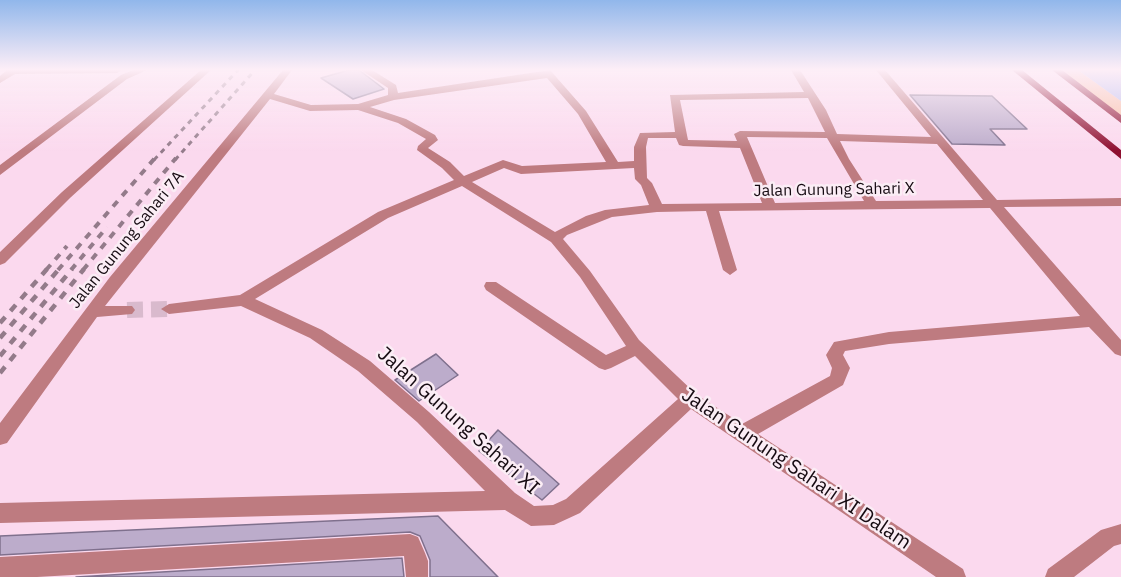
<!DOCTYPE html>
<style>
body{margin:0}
canvas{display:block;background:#fbd9ee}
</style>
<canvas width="1121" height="577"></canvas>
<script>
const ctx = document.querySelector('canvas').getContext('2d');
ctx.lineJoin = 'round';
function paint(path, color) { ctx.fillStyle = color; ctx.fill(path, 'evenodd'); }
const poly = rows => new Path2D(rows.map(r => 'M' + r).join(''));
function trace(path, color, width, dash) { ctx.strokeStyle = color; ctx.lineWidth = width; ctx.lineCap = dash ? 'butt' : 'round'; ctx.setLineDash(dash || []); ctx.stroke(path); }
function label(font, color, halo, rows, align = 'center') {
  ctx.font = font + ' "IBM Plex Sans",sans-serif'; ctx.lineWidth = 5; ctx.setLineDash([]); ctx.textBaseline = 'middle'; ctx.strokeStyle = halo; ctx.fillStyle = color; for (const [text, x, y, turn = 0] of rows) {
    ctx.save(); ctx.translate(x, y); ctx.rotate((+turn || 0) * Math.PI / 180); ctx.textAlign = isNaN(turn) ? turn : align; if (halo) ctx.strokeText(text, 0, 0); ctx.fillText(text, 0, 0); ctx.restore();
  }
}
const green = poly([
 [1056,70,1078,70,1121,101,1121,120]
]);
const water = poly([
 [1078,70,1121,70,1121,101]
]);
const building = poly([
 [349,70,359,70,384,89,353,99,321,78,349,70],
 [910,95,992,96,1027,129,990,129,1005,145,952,144,910,95],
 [436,354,458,375,419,401,395,380,436,354],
 [498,430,559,484,542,500,479,451,498,430],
 [438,516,498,577,430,577,430,560,420,536,410,532,0,555,0,536,438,516],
 [402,558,404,577,76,577,402,558]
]);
const minorTunnel = poly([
 [127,310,169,309]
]);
const minor = poly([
 [7,70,121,70,117,73,15,74,0,83,0,76,7,70],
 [133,70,147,70,127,79,0,175,0,165,121,75,133,70],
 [201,70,211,70,70,198,5,263,0,265,0,252,62,192,201,70],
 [283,70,292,70,274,94,311,105,358,104,388,95,388,88,361,70,372,70,396,85,398,93,550,70,586,111,618,162,634,161,634,147,640,133,675,132,670,95,804,92,791,70,800,70,826,110,837,134,931,137,876,70,885,70,997,200,1121,198,1121,206,1004,207,1121,340,1121,356,1115,354,1089,327,889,344,845,351,843,355,850,368,843,385,758,434,963,569,966,577,936,577,691,409,580,513,554,525,531,526,505,510,0,523,0,503,485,491,417,422,358,371,310,338,241,306,169,314,161,309,169,304,240,295,378,212,454,180,442,168,417,150,418,146,426,139,398,123,358,110,310,111,270,99,105,306,132,306,135,310,132,314,97,317,7,443,0,445,0,423,110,277,283,70],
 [547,78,578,114,606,162,522,166,503,160,464,176,450,162,428,148,438,140,435,135,406,119,370,107,394,100,547,78],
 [808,98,825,132,740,131,734,134,737,141,688,140,680,100,808,98],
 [747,137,827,138,864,201,775,203,747,137],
 [648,138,676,138,679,145,683,146,740,148,762,203,662,204,652,183,647,178,646,147,648,138],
 [840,141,937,144,983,200,876,201,849,159,840,141],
 [504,168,521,174,634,168,635,179,641,185,649,205,605,210,586,216,555,232,472,182,504,168],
 [462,186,551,242,580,277,626,346,606,355,496,282,486,282,484,286,486,290,599,368,605,370,611,368,635,356,678,399,566,499,553,505,534,506,515,493,429,412,370,361,322,330,255,299,388,218,462,186],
 [990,208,1080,316,889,332,834,342,826,355,832,368,830,376,742,424,696,394,639,340,590,271,563,239,567,235,612,217,657,212,706,211,723,270,730,275,737,270,719,211,990,208],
 [1121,524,1121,544,1114,546,1074,577,1045,577,1048,569,1101,530,1121,524],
 [410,534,418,537,425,553,428,561,428,577,406,577,404,556,37,577,0,577,0,557,410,534]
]);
const major = poly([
 [1012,70,1022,70,1121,150,1121,159,1012,70],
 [1052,70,1062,70,1121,115,1121,123,1052,70]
]);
const railFar2 = poly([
 [154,160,238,70],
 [175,160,255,70]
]);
const railFar1 = poly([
 [46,270,67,246],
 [58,270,155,158],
 [71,270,107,227],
 [83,270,176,158]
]);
const rail = poly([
 [0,323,47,269],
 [0,338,59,269],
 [0,356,72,269],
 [0,373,84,269]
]);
const streetNames = [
 ["Jalan Gunung Sahari X",834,190,-1],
 ["Jalan Gunung Sahari 7A",127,240,-51]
];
const nearStreetnames = [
 ["Jalan Gunung Sahari XI",458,421,42],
 ["Jalan Gunung Sahari XI Dalam",796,469,34]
];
paint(green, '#f8bfa3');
paint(water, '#b0bcf0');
paint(building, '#bcaccb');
trace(building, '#7f708d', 1.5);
trace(minorTunnel, '#d9bacd', 16, [16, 8]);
paint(minor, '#be7b80');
paint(major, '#8e0f30');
trace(railFar2, '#937b8a', 3, [5, 5]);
trace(railFar1, '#937b8a', 4, [7, 7]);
trace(rail, '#937b8a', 4.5, [8, 8]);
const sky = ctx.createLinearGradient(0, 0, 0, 151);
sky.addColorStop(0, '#91b7eb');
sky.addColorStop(0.46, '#fdeef7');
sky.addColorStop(1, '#fdeef700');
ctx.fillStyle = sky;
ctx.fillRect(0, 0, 1121, 151);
label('16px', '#160b12', '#fbedf5', streetNames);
label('20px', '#160b12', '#fbedf5', nearStreetnames);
</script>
